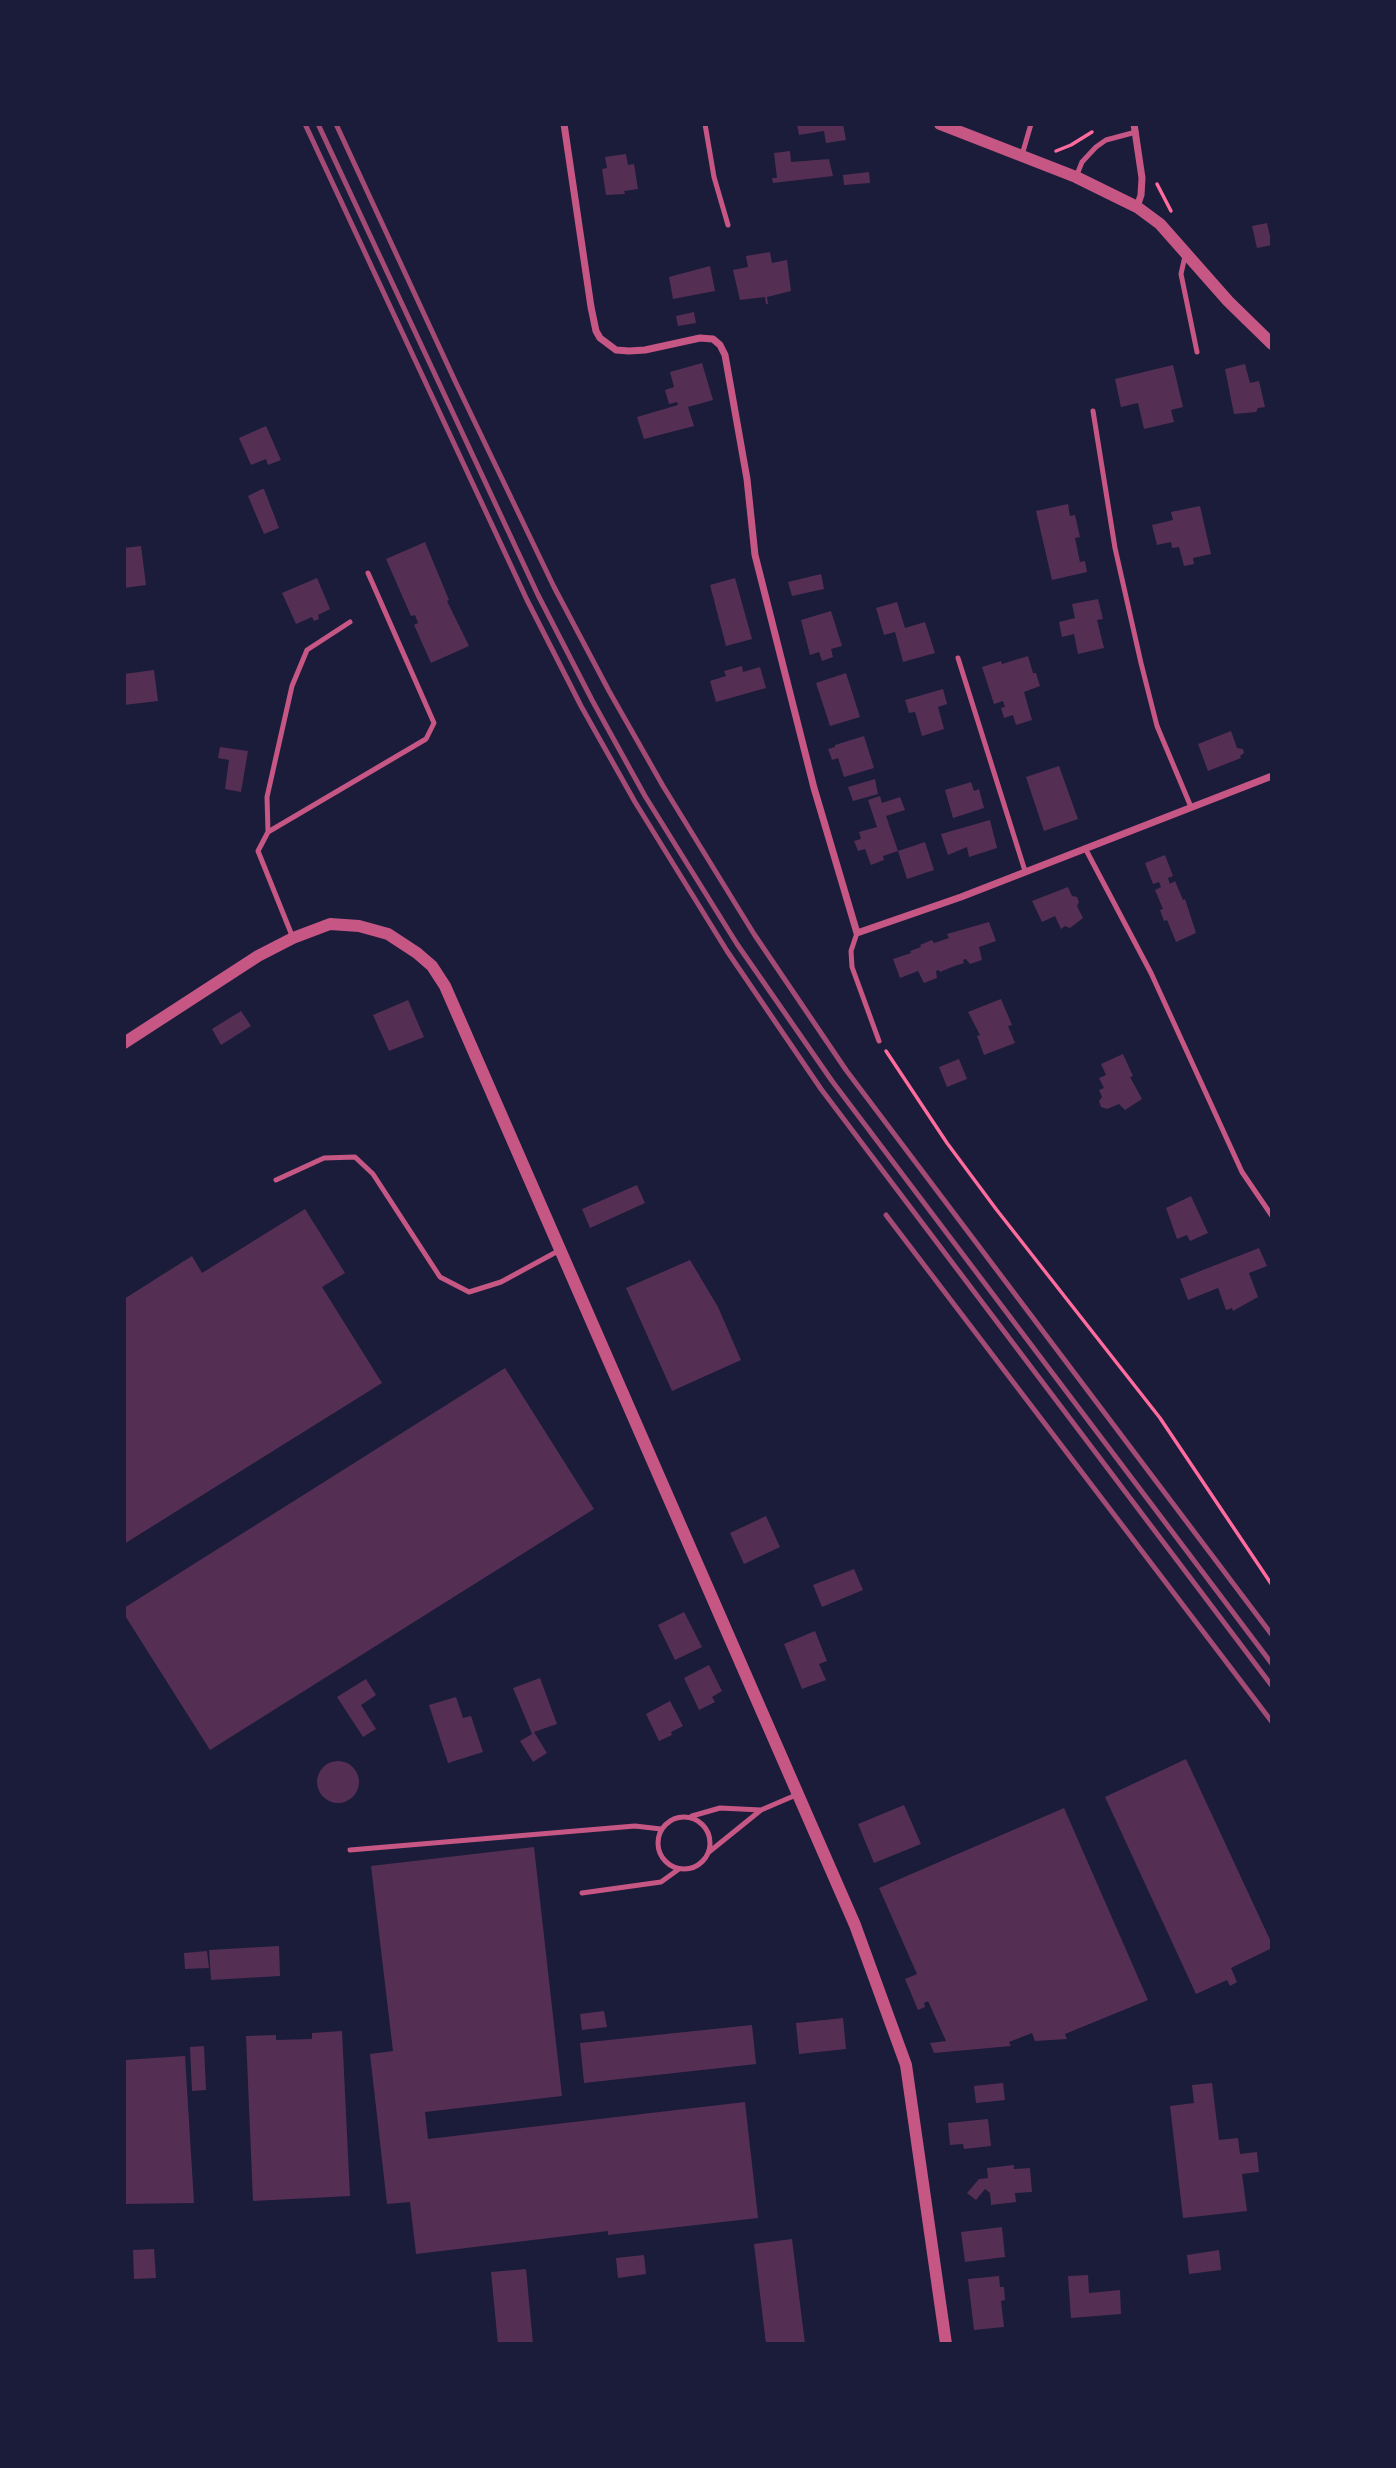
<!DOCTYPE html>
<style>
body{margin:0}
#map{position:relative;width:1396px;height:2468px;overflow:hidden;background:#1b1b3a;font-family:"Golos Text",sans-serif}
canvas{display:block}
.frame{position:absolute;inset:0;border:126px solid #1b1b3a;pointer-events:none}
</style>
<div id="map">
<canvas width="1396" height="2468"></canvas>
<div class="frame"></div>
</div>
<script>
const ctx = document.querySelector('canvas').getContext('2d');
ctx.lineJoin = 'round';
function paint(path, color) { ctx.fillStyle = color; ctx.fill(path, 'evenodd'); }
const poly = rows => new Path2D(rows.map(r => 'M' + r).join(''));
function trace(path, color, width, dash) { ctx.strokeStyle = color; ctx.lineWidth = width; ctx.lineCap = dash ? 'butt' : 'round'; ctx.setLineDash(dash || []); ctx.stroke(path); }
const building = poly([
 [797,124,843,124,846,140,826,143,824,131,799,135],
 [790,151,791,162,829,159,833,176,773,183,772,178,777,178,774,153],
 [626,154,628,165,634,164,638,189,624,191,625,194,606,195,602,169,607,168,605,157],
 [869,172,870,183,844,185,843,175],
 [1267,223,1272,245,1257,248,1252,226],
 [770,252,772,263,787,260,791,291,767,297,768,304,766,304,765,297,740,300,733,270,748,267,746,256],
 [710,266,715,291,673,299,669,277],
 [694,312,696,323,678,326,676,316],
 [702,363,713,400,688,407,694,426,644,439,637,417,678,405,677,402,669,404,665,390,674,387,670,372],
 [1245,364,1250,383,1259,381,1265,407,1258,408,1256,412,1234,414,1225,369],
 [1173,365,1183,407,1171,410,1174,422,1144,429,1138,403,1121,407,1115,379],
 [266,426,281,460,268,465,266,459,251,465,239,438],
 [262,489,264,489,279,528,264,534,248,496],
 [1068,504,1070,516,1075,515,1080,537,1075,538,1080,562,1085,561,1087,572,1052,580,1036,511],
 [1200,506,1211,554,1193,558,1194,564,1184,566,1179,547,1172,548,1171,542,1157,545,1152,525,1173,520,1171,512],
 [425,542,449,600,447,601,469,646,431,663,414,625,418,623,415,615,411,616,386,559],
 [141,546,146,585,124,588,124,548],
 [821,574,824,589,792,596,788,582],
 [317,578,330,609,318,615,319,619,314,621,312,617,296,624,282,593],
 [735,578,752,639,726,646,710,585],
 [1098,599,1103,619,1097,620,1104,648,1078,654,1074,634,1062,637,1059,622,1075,618,1072,604],
 [897,602,905,628,925,622,935,653,903,662,895,632,884,635,876,608],
 [831,611,842,646,831,649,833,657,822,661,819,652,810,655,801,620],
 [1028,656,1033,673,1036,673,1040,686,1024,692,1032,720,1016,725,1013,715,1004,718,1001,708,1005,707,1003,701,994,704,982,667,1001,661,1002,664],
 [742,666,743,672,760,667,766,688,716,702,710,681,726,676,724,671],
 [154,670,158,701,124,705,124,674],
 [846,673,860,717,830,726,816,683],
 [943,689,947,704,938,707,944,729,922,736,915,712,909,713,905,700],
 [1231,731,1237,748,1243,749,1244,753,1240,756,1241,758,1208,771,1198,744],
 [864,736,874,768,844,777,838,758,832,760,828,749,835,747,835,745],
 [220,747,248,751,241,792,225,789,229,760,218,758],
 [1059,766,1078,819,1044,831,1026,777],
 [875,779,878,794,853,801,848,787],
 [971,782,974,791,979,789,984,808,953,818,945,790],
 [880,796,882,803,900,797,905,810,886,816,898,851,883,856,884,860,871,865,865,849,858,851,854,841,861,839,859,832,877,827,868,800],
 [990,820,997,848,969,857,967,847,948,855,941,834],
 [925,842,934,870,907,879,898,851],
 [1165,855,1173,876,1168,878,1170,884,1175,881,1183,900,1185,899,1196,933,1176,942,1167,920,1164,921,1160,910,1163,909,1155,890,1161,887,1159,882,1153,884,1145,863],
 [1068,887,1072,896,1077,897,1079,902,1077,906,1083,918,1070,928,1065,926,1061,929,1055,916,1042,922,1032,901],
 [989,922,996,941,979,947,982,960,970,964,966,959,963,960,964,963,952,967,940,972,939,970,936,971,937,978,924,983,918,971,900,978,893,959,911,953,910,951,921,947,920,945,932,940,934,943,949,938,947,934],
 [1001,999,1012,1025,1008,1026,1015,1043,984,1055,977,1036,980,1035,968,1012],
 [408,1000,424,1037,389,1051,373,1015],
 [241,1011,251,1026,221,1045,212,1029],
 [1123,1054,1133,1076,1130,1077,1142,1099,1125,1110,1119,1104,1107,1109,1101,1107,1099,1101,1102,1097,1099,1090,1104,1088,1099,1078,1106,1075,1101,1064],
 [959,1059,967,1079,947,1087,939,1067],
 [637,1185,645,1203,590,1228,582,1209],
 [1191,1196,1208,1233,1190,1241,1187,1235,1177,1239,1166,1208],
 [305,1209,345,1273,322,1287,382,1383,124,1544,124,1299,192,1256,202,1273],
 [1259,1248,1267,1266,1249,1273,1258,1297,1233,1311,1232,1308,1226,1310,1218,1288,1188,1300,1180,1279],
 [690,1260,718,1307,741,1360,672,1391,626,1288],
 [505,1368,594,1509,210,1750,124,1614,124,1608],
 [766,1516,780,1547,744,1564,730,1533],
 [854,1569,863,1590,822,1607,813,1585],
 [684,1612,702,1647,675,1660,658,1625],
 [815,1631,827,1661,819,1664,826,1680,802,1689,784,1644],
 [709,1665,722,1691,712,1697,715,1702,699,1710,684,1678],
 [540,1678,557,1724,534,1732,547,1753,533,1762,520,1741,532,1734,513,1688],
 [366,1679,376,1695,361,1705,376,1729,363,1737,337,1697],
 [456,1697,463,1718,471,1716,483,1752,448,1763,429,1705],
 [670,1701,683,1726,671,1732,672,1735,659,1741,646,1714],
 [1186,1759,1272,1944,1272,1948,1231,1968,1237,1982,1230,1986,1227,1980,1196,1994,1105,1797],
 '317 1782a21 21 0 1 1 42 0a21 21 0 1 1-42 0Z',
 [904,1805,921,1844,874,1863,858,1824],
 [1064,1808,1148,2000,1065,2034,1067,2039,1035,2041,1032,2033,1009,2042,1011,2046,934,2053,930,2043,946,2041,928,2001,924,2003,925,2007,918,2010,905,1979,917,1974,879,1888],
 [534,1847,562,2096,425,2112,428,2139,745,2102,758,2218,608,2235,608,2231,416,2254,410,2202,387,2204,370,2054,393,2051,371,1866],
 [279,1946,280,1976,211,1980,209,1950],
 [207,1951,209,1968,185,1969,184,1953],
 [604,2011,607,2027,582,2030,580,2014],
 [843,2018,846,2049,799,2054,796,2023],
 [752,2025,756,2064,584,2083,580,2043],
 [342,2031,350,2196,253,2201,246,2036,276,2035,276,2040,312,2039,312,2033],
 [204,2046,206,2090,192,2091,190,2047],
 [185,2056,194,2203,124,2204,124,2060],
 [1003,2083,1005,2100,976,2103,974,2086],
 [1212,2083,1219,2140,1238,2138,1240,2154,1257,2152,1259,2172,1242,2174,1247,2211,1183,2218,1170,2106,1194,2103,1192,2085],
 [988,2119,991,2146,964,2149,963,2144,950,2145,948,2123],
 [1014,2165,1014,2169,1030,2168,1032,2192,1015,2193,1016,2202,991,2205,990,2193,985,2189,976,2200,967,2193,979,2179,988,2178,987,2168],
 [1002,2227,1005,2257,965,2262,961,2232],
 [792,2239,805,2344,766,2344,754,2244],
 [154,2249,156,2278,134,2279,133,2250],
 [1219,2250,1221,2270,1189,2274,1187,2255],
 [644,2255,646,2274,618,2278,616,2258],
 [526,2269,533,2344,498,2344,491,2272],
 [1088,2275,1089,2293,1120,2290,1121,2314,1071,2318,1068,2276],
 [999,2276,1000,2287,1004,2287,1005,2300,1001,2301,1004,2327,974,2330,968,2279]
]);
const path = poly([
 [1056,151,1071,145,1092,132],
 [1157,184,1171,211],
 [886,1051,947,1143,996,1209,1160,1418,1272,1585]
]);
const service = poly([
 [705,124,714,177,728,225],
 [1022,155,1031,124],
 [1076,177,1082,162,1096,147,1106,140,1136,132],
 [1185,256,1181,274,1197,352],
 [1093,411,1115,548,1141,663,1157,726,1191,807],
 [958,658,1025,871],
 [268,832,267,797,292,686,307,650,350,622],
 [1085,848,1151,973,1242,1172,1272,1216],
 [857,933,851,951,852,967,879,1041],
 [293,938,258,851,268,832,426,739,434,723,368,573],
 [276,1180,324,1158,355,1157,373,1174,440,1277,469,1292,501,1282,560,1250],
 [692,1816,720,1808,761,1810],
 '658 1843a26 26 0 1 1 52 0a26 26 0 1 1-52 0Z',
 [350,1850,635,1826,661,1829],
 [709,1852,761,1810,796,1795],
 [582,1893,661,1882,679,1869]
]);
const minor = poly([
 [564,124,591,307,596,331,600,338,616,350,629,351,645,350,700,338,713,339,720,345,725,355,747,479,755,555,814,788,857,933,961,897,1272,776],
 [1134,124,1142,178,1141,195,1137,207]
]);
const tertiary = poly([
 [940,124,1076,177,1137,207,1160,224,1228,301,1272,344],
 [124,1043,258,956,293,938,330,924,359,926,388,934,417,953,432,966,445,986,855,1925,906,2065,946,2344]
]);
const rail = poly([
 [305,124,527,600,581,706,635,802,727,951,821,1089,1272,1686],
 [318,124,538,595,592,700,645,796,737,944,832,1081,1272,1664],
 [336,124,456,383,554,587,609,691,663,786,754,934,846,1070,1272,1635],
 [886,1215,1272,1722]
]);
paint(building, '#542f53');
trace(path, '#ff6b9d', 3.5);
trace(service, '#c65784', 5);
trace(minor, '#c65784', 7);
trace(tertiary, '#c65784', 12);
trace(rail, '#a44b75', 5);
</script>
